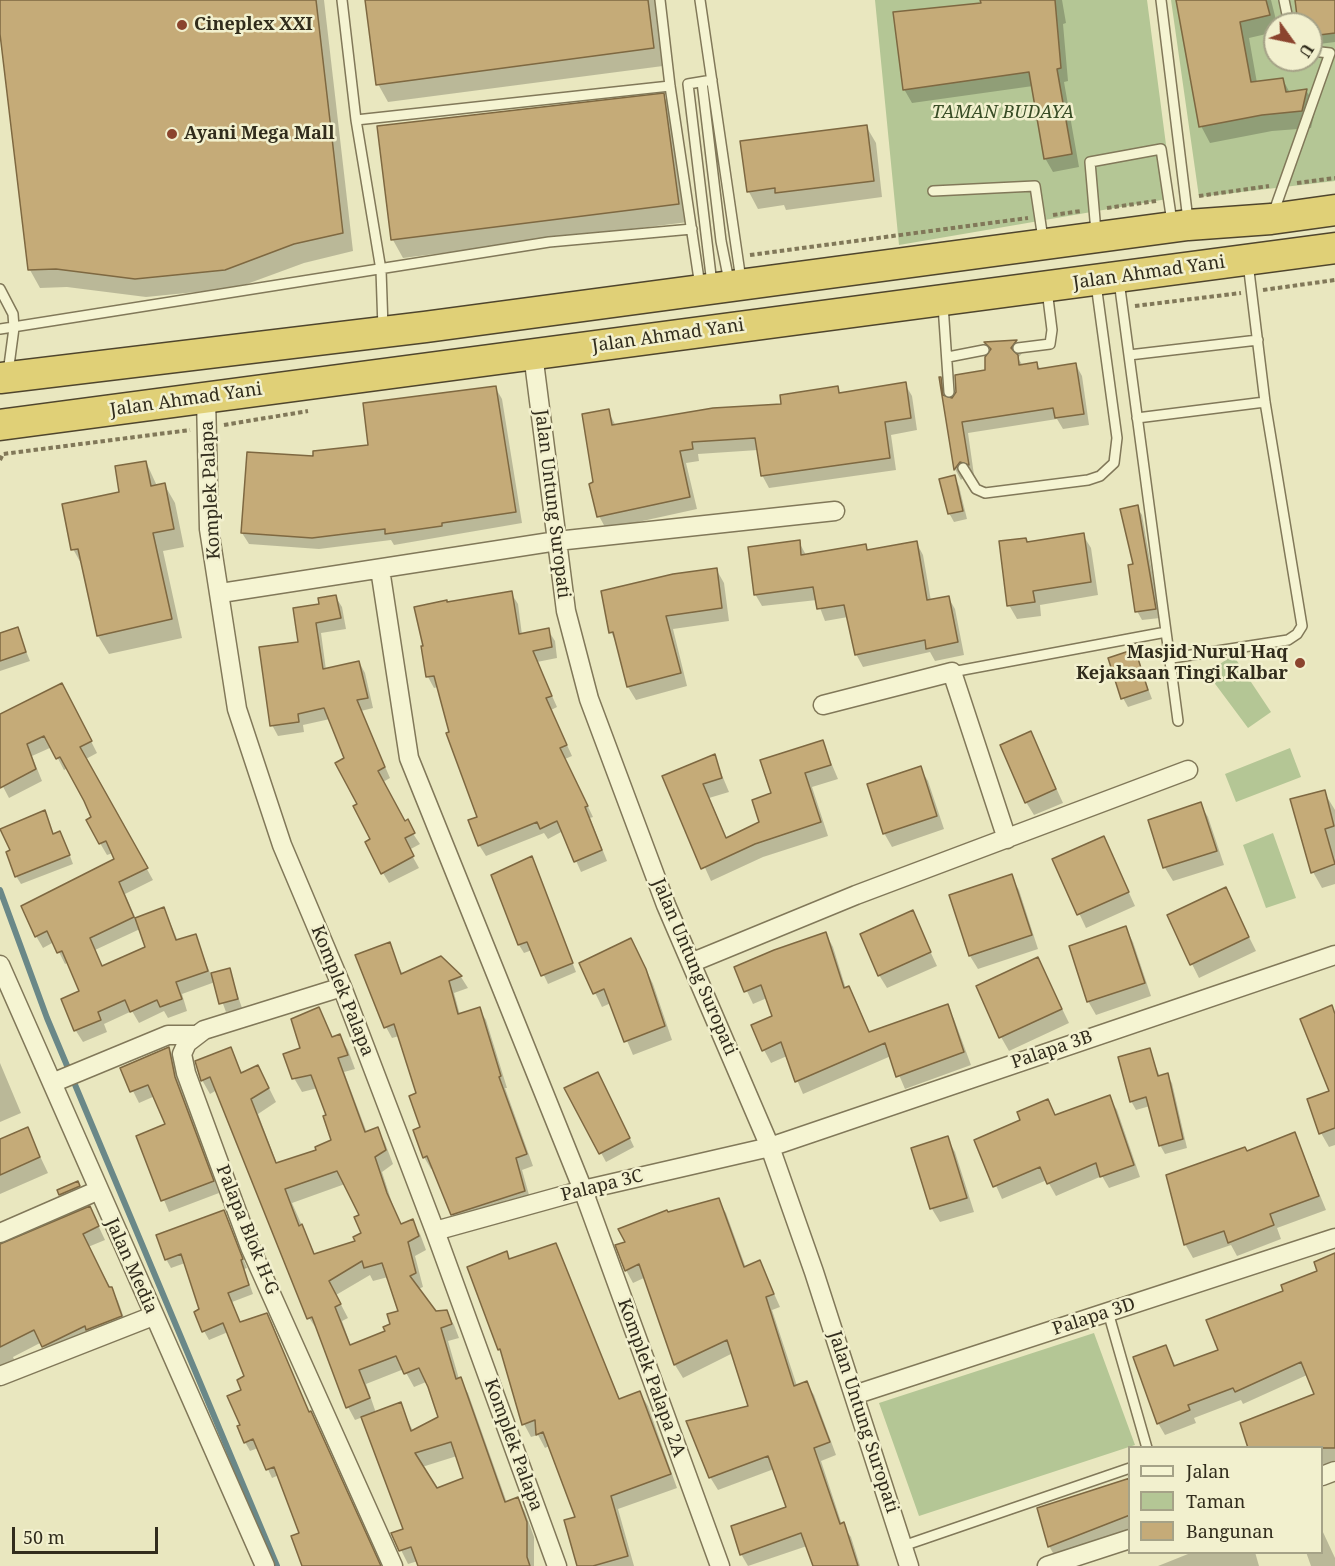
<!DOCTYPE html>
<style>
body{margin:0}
#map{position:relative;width:1335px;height:1566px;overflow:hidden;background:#e9e7bf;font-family:"Noto Serif",serif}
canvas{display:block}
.legend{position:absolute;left:1128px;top:1446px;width:195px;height:108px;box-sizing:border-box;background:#f2f0ce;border:2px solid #a5a287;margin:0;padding:8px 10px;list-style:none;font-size:18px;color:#312c1c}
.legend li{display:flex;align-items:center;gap:12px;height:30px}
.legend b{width:30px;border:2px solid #a5a287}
.north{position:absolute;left:1263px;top:12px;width:60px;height:60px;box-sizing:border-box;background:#f2f0ce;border:2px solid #a5a287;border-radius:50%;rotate:123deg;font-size:16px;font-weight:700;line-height:24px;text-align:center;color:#312c1c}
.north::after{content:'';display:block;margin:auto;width:21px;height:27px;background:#8b442e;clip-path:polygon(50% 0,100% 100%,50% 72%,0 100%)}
.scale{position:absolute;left:12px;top:1527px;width:146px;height:27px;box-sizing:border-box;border:3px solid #312c1c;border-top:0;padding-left:8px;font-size:18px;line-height:21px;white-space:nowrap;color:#312c1c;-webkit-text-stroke:4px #f2f0ce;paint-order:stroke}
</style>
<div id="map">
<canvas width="1335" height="1566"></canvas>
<ul class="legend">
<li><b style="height:8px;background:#f5f4d2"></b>Jalan</li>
<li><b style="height:16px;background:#b4c695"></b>Taman</li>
<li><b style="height:16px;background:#c5ab78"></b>Bangunan</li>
</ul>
<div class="north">U</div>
<div class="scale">50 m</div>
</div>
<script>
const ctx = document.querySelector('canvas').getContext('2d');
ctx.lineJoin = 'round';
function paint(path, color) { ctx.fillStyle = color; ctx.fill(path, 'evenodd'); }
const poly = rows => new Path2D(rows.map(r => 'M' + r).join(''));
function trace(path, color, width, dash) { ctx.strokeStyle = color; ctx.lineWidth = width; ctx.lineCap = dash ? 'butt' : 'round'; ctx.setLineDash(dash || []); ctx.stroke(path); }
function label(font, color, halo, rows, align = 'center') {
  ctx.font = font + ' "Noto Serif",serif'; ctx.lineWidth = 5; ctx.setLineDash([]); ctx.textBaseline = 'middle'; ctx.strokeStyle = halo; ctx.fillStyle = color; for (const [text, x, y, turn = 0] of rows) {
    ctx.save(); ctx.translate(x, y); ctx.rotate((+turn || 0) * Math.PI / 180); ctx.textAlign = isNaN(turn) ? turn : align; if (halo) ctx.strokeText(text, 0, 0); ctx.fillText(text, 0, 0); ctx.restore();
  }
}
const green = poly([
 [875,0,1147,0,1173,198,899,245],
 [1171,0,1335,0,1335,181,1199,197],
 [1275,24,1311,24,1311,60,1275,60],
 [1233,655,1271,712,1248,728,1207,673],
 [1290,748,1301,777,1236,802,1225,774],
 [1273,833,1296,898,1266,908,1243,845],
 [1094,1333,1135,1445,919,1516,879,1403]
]);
const shadow = poly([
 [0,0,324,0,353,251,304,263,236,288,146,297,67,287,40,288,30,270,2,40,0,40],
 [367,0,655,0,663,66,388,102,378,84],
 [982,0,1062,0,1066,23,1063,24,1068,81,1064,82,1079,167,1053,172,1045,158,1033,86,912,103,904,89,983,4],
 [1177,0,1271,0,1277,24,1275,32,1249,38,1257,83,1283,80,1290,93,1306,90,1316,107,1311,128,1272,131,1210,143,1201,126],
 [1297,0,1335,0,1335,42,1311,45,1311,24,1299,24],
 [663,95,674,113,688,222,403,258,393,240],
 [866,126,876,143,882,197,786,210,784,205,758,209,749,192],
 [1016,341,1023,352,1018,358,1023,366,1037,364,1041,370,1076,365,1082,376,1089,425,1063,429,1057,419,968,433,974,475,967,473,961,480,955,469,941,379,948,398,953,400,987,371,991,351,986,343],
 [905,384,912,396,917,430,891,435,896,470,769,488,762,475,758,450,698,454,699,461,686,463,697,509,606,529,599,516,595,483,608,411,616,426,783,406,837,388,841,394],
 [495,387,502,399,522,523,394,545,391,540,319,549,249,544,242,533,315,457,370,446],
 [146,462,157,486,164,484,175,503,184,547,163,551,182,638,109,654,98,636,83,567,73,549],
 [954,477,959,486,967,519,954,522,949,513],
 [1137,507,1142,515,1160,618,1142,620,1137,611,1134,565],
 [1083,535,1091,548,1098,595,1040,605,1041,616,1017,619,1009,605,1026,539,1028,543],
 [799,542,806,555,865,546,868,551,916,542,923,555,931,601,948,597,955,609,964,655,935,661,930,652,863,667,856,654,848,617,825,621,817,600,762,606,755,594],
 [716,569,724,583,729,621,673,629,687,686,636,700,628,687,617,644,611,632],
 [511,593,518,604,522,635,548,630,555,641,557,658,537,662,557,707,551,710,572,756,565,759,593,817,590,818,607,861,581,872,563,831,548,839,544,833,486,856,479,845,479,818,438,687,434,688,428,677,447,604],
 [335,596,342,607,346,629,321,633,326,670,359,662,365,673,373,708,361,711,390,778,383,782,405,822,420,844,409,850,419,868,389,883,383,873,330,719,303,725,304,732,278,736,272,725,300,643,321,605],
 [17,629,30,661,0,671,0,635],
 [1134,651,1152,699,1128,707,1123,698],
 [68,696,97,753,86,759,153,880,125,894,136,919,164,909,178,941,195,936,211,975,229,970,242,1008,226,1012,215,982,182,994,187,1011,168,1018,164,1011,139,1023,132,1011,104,1024,107,1032,83,1042,76,1031,63,999,81,992,69,962,65,964,54,942,43,948,36,936,116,860,113,853,107,855,100,843,93,818,68,768,64,770,52,747,32,756,42,781,9,798,0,781,0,716],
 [140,929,147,948,103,968,95,950],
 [1031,733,1063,803,1034,815,1026,802],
 [822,741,838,779,812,787,828,836,763,857,711,881,664,777,714,756,729,792,709,798,727,839,761,823,772,794],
 [920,768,928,781,944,829,892,847,884,833],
 [1324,792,1335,810,1335,884,1322,888,1313,872],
 [1200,804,1208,817,1224,865,1173,881,1165,868,1149,821],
 [44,811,54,835,60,832,64,840,73,864,21,884,16,876],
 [1104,838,1135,906,1086,928,1054,860],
 [532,858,576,972,548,984,532,950,524,953,519,945],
 [1011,876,1019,890,1038,949,978,969,970,956,951,896],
 [1225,889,1256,951,1199,978,1192,964],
 [912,912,937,966,887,988,879,975],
 [1126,928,1133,942,1151,996,1096,1015,1088,1001],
 [826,934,833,947,846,989,849,988,856,1001,870,1034,947,1006,954,1019,971,1065,905,1089,891,1056,803,1094,787,1056,771,1063,764,1050,753,1026,774,1017,767,998,753,1004,736,968],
 [389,944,403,975,440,958,461,977,468,988,454,993,460,1015,479,1009,486,1020,507,1088,505,1088,533,1166,522,1170,531,1202,459,1226,452,1214,434,1168,431,1169,424,1157,417,1093,399,1036,392,1038,386,1027],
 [638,953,653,984,672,1040,633,1055,611,1003,602,1007,581,964],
 [1038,959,1069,1023,1009,1051,1001,1037],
 [319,1009,333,1038,340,1036,348,1050,355,1069,344,1072,367,1133,377,1129,385,1143,393,1164,382,1172,394,1209,402,1226,412,1221,420,1234,426,1250,415,1256,423,1287,418,1289,435,1313,446,1311,454,1325,459,1338,448,1341,459,1379,468,1393,507,1503,518,1499,525,1512,534,1537,534,1566,420,1566,418,1561,408,1564,393,1534,405,1530,363,1417,355,1420,348,1407,318,1331,309,1318,217,1090,210,1094,202,1080,230,1048,242,1073,265,1080,276,1102,258,1114,277,1164,318,1151,333,1140,328,1116,318,1088,302,1092,294,1078,302,1049],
 [345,1184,361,1216,363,1234,357,1242,315,1255,292,1203],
 [370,1275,373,1281,388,1277,400,1312,387,1332,351,1346,342,1321,348,1318,336,1295],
 [404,1369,414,1387,426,1382,440,1418,413,1431,400,1404,376,1413,366,1384],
 [457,1456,465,1479,436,1490,422,1467],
 [1335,1014,1335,1145,1329,1147,1321,1133,1331,1092],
 [169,1049,175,1060,182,1090,219,1193,169,1212,138,1137,167,1125,155,1096,139,1103,122,1069],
 [1149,1050,1160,1077,1167,1075,1172,1083,1187,1148,1165,1154,1160,1145,1150,1106,1136,1110,1131,1101],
 [0,1063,21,1113,0,1122],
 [603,1082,634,1147,606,1162,566,1088],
 [1109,1097,1117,1110,1140,1177,1109,1188,1102,1176,1056,1196,1047,1180,1002,1199,976,1141,1022,1121,1047,1101,1056,1116],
 [27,1129,48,1173,0,1194,0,1141],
 [1295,1134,1326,1210,1277,1228,1281,1239,1237,1256,1231,1245,1193,1258,1185,1244,1247,1152],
 [947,1138,955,1152,974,1212,940,1222,932,1209,913,1149],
 [77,1183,81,1190,63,1198,59,1191],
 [718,1200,726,1213,746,1268,760,1262,780,1307,772,1310,797,1386,806,1383,814,1395,836,1455,821,1461,842,1525,851,1537,860,1566,814,1566,807,1546,748,1566,741,1554,788,1508,774,1469,718,1490,710,1477,750,1407,733,1353,683,1378,675,1365,646,1277,633,1283,626,1270,627,1243,668,1214],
 [90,1208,105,1240,88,1247,118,1301,128,1329,51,1359,42,1342,13,1357,15,1362,0,1369,0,1244],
 [224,1212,247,1268,244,1269,253,1294,232,1302,241,1324,267,1315,272,1323,309,1414,380,1566,302,1566,301,1534,279,1475,272,1478,258,1448,250,1451,245,1442,239,1427,242,1426,245,1377,228,1332,209,1340,204,1331,201,1310,185,1263,171,1268,166,1259],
 [555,1245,620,1400,640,1393,648,1406,677,1488,618,1509,634,1566,579,1566,577,1518,549,1446,545,1448,538,1435,531,1437,524,1424,504,1358,499,1349,506,1253,510,1261],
 [1335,1254,1335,1460,1324,1465,1322,1462,1316,1395,1307,1375,1243,1404,1241,1400,1194,1418,1196,1423,1165,1435,1158,1423,1166,1347,1176,1367,1220,1350,1285,1292,1319,1272],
 [1130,1480,1130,1531,1057,1560,1049,1546],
 [1322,1530,1335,1558,1335,1566,1311,1566,1306,1552,1322,1552],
 [1193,1552,1255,1552,1259,1566,1158,1566]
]);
const stream = poly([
 [0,890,47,1018,277,1566]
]);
const building = poly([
 [0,0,316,0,343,233,294,244,225,270,135,279,56,269,28,270,0,34,0,0],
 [365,0,648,0,654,48,376,85,365,0],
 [980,0,1055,0,1061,68,1057,69,1072,154,1044,159,1029,72,903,90,893,12,981,3,980,0],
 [1176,0,1266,0,1270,15,1240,22,1251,82,1283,78,1286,92,1307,89,1302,111,1262,115,1199,127,1176,0],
 [1295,0,1335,0,1335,33,1311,36,1311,24,1298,24,1295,0],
 [664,93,679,204,391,240,377,126,664,93],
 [867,125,874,181,775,193,775,188,747,192,740,141,867,125],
 [1017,340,1011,348,1018,355,1019,365,1037,362,1038,369,1076,363,1084,414,1055,418,1053,408,962,422,969,465,960,462,954,470,939,377,941,377,943,395,952,398,956,392,955,375,985,370,985,357,991,349,984,342,1017,340],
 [906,382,911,418,885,422,890,458,761,476,755,438,692,442,693,449,680,451,690,497,597,517,589,484,593,482,582,414,609,409,612,425,713,408,781,404,780,395,838,386,839,393,906,382],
 [496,386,516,512,442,523,442,526,385,534,385,529,312,538,241,533,247,452,313,456,313,451,368,445,363,403,496,386],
 [146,461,151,486,165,483,174,529,153,533,172,619,97,636,78,549,71,550,62,504,119,492,115,466,146,461],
 [955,475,963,511,948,514,939,479,955,475],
 [1138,505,1156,609,1135,612,1128,565,1133,564,1120,509,1138,505],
 [1084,533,1091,582,1033,591,1035,602,1007,606,999,541,1026,538,1027,542,1084,533],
 [800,540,801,555,866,544,867,550,917,541,927,600,949,596,958,642,926,649,925,640,855,655,844,605,817,609,813,587,754,595,748,547,800,540],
 [717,568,722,608,666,616,681,673,627,687,613,632,609,633,601,591,673,574,717,568],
 [512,591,519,634,549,628,552,647,533,651,552,696,546,698,567,745,560,748,588,806,585,807,602,850,574,862,557,821,540,829,537,822,478,846,468,820,477,817,446,733,449,732,434,676,426,677,421,646,423,646,414,607,447,600,447,602,512,591],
 [336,595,341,618,316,623,323,669,359,661,368,698,357,700,385,767,378,771,405,821,408,819,415,833,405,838,414,856,381,874,365,842,370,839,353,806,357,804,335,763,344,758,324,708,298,714,299,722,270,726,259,647,298,642,293,608,319,604,318,598,336,595],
 [18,627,26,652,0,661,0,633,18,627],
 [1135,649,1148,690,1121,699,1108,658,1135,649],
 [62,683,92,741,80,747,148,868,119,882,134,917,90,938,102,966,145,947,135,918,164,907,176,940,196,934,208,971,176,982,182,999,160,1007,157,1000,130,1012,125,1000,98,1012,101,1020,74,1031,61,999,79,991,62,951,57,953,47,931,35,937,21,906,114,859,106,841,99,844,86,820,91,817,84,801,60,757,56,759,44,736,27,744,36,769,0,788,0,714,62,683],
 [1031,731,1056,789,1025,803,1000,745,1031,731],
 [823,740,831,765,805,773,821,822,755,844,701,869,662,776,715,754,722,778,703,784,726,838,759,822,752,800,771,793,760,760,823,740],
 [921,766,937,816,883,834,867,784,921,766],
 [1325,790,1334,826,1325,829,1335,864,1311,873,1290,799,1325,790],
 [1201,802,1217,851,1163,868,1148,820,1201,802],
 [45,810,53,834,60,831,70,855,15,877,6,852,10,850,0,829,45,810],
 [1104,836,1129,892,1077,915,1052,859,1104,836],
 [532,856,573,963,541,976,527,942,518,945,491,875,532,856],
 [1012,874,1032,935,969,956,949,895,1012,874],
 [1226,887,1249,937,1190,965,1167,915,1226,887],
 [913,910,931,952,878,976,860,934,913,910],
 [1126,926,1145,983,1087,1002,1069,946,1126,926],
 [826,932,844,988,849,986,869,1032,948,1004,964,1052,896,1077,885,1043,795,1082,781,1042,762,1051,751,1025,772,1016,761,985,744,992,734,967,774,950,826,932],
 [631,938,646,969,665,1026,624,1042,604,989,593,994,579,963,631,938],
 [390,942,401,974,441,956,462,976,449,981,458,1014,480,1007,501,1076,499,1077,527,1154,516,1158,525,1191,451,1215,427,1156,423,1158,413,1130,420,1127,409,1096,416,1093,394,1024,384,1028,355,955,390,942],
 [1038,957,1062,1009,999,1038,976,986,1038,957],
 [230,968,238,999,219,1004,211,973,230,968],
 [1332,1005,1335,1014,1335,1128,1319,1134,1307,1099,1329,1091,1300,1019,1332,1005],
 [319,1007,332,1037,340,1034,348,1055,338,1058,365,1132,378,1127,386,1150,375,1157,387,1193,401,1224,413,1219,419,1236,408,1242,416,1273,410,1276,436,1311,447,1310,452,1324,441,1328,456,1379,461,1377,505,1502,518,1497,527,1522,527,1557,530,1566,418,1566,411,1547,399,1551,391,1533,403,1529,361,1417,401,1402,411,1431,438,1417,428,1387,419,1368,404,1374,396,1356,359,1370,370,1398,346,1408,312,1317,307,1319,210,1077,201,1081,195,1061,231,1047,241,1073,258,1065,269,1088,251,1099,276,1163,316,1150,315,1147,331,1140,323,1116,326,1115,311,1075,292,1079,283,1054,300,1048,291,1019,319,1007],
 [337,1171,359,1215,354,1217,361,1233,353,1237,355,1241,314,1254,302,1224,299,1226,285,1189,337,1171],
 [362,1261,364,1268,382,1263,398,1311,387,1314,390,1324,383,1327,385,1331,350,1345,335,1307,341,1304,329,1281,362,1261],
 [451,1442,463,1478,437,1488,415,1453,451,1442],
 [169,1047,175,1077,214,1181,161,1201,136,1136,165,1124,148,1085,130,1092,120,1068,169,1047],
 [1150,1048,1158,1076,1168,1073,1183,1139,1159,1146,1146,1097,1130,1102,1118,1057,1150,1048],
 [598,1072,630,1138,599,1154,564,1088,598,1072],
 [1110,1095,1134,1165,1100,1177,1096,1163,1047,1184,1040,1167,993,1187,974,1140,1020,1120,1017,1112,1048,1099,1055,1115,1110,1095],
 [28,1127,40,1157,0,1175,0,1139,28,1127],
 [1295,1132,1319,1196,1270,1214,1274,1225,1228,1243,1224,1231,1184,1245,1166,1175,1245,1147,1247,1151,1295,1132],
 [948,1136,967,1198,930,1209,911,1148,948,1136],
 [78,1181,80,1186,59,1195,57,1190,78,1181],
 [719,1198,744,1267,760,1260,774,1294,766,1297,794,1386,807,1381,830,1442,814,1448,840,1524,844,1522,858,1566,813,1566,801,1533,740,1555,731,1526,786,1507,768,1456,709,1478,686,1421,748,1406,727,1340,674,1365,639,1264,625,1271,615,1245,625,1242,618,1229,667,1210,668,1212,719,1198],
 [90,1206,99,1226,83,1234,109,1287,112,1287,122,1316,86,1330,85,1326,42,1347,34,1330,0,1347,0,1244,90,1206],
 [224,1210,243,1259,241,1260,249,1285,228,1293,240,1322,267,1313,309,1412,311,1411,381,1566,302,1566,291,1536,299,1533,274,1467,266,1470,253,1439,244,1443,237,1426,240,1425,227,1396,241,1390,237,1380,244,1376,223,1323,202,1332,194,1312,199,1309,181,1254,165,1260,156,1235,224,1210],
 [556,1243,619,1399,640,1391,671,1474,611,1496,628,1556,593,1566,577,1566,564,1520,575,1517,543,1432,536,1435,535,1420,522,1425,500,1349,498,1350,467,1267,507,1251,509,1259,556,1243],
 [1335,1253,1335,1448,1248,1448,1240,1423,1314,1394,1301,1362,1235,1392,1233,1388,1188,1405,1190,1410,1157,1424,1133,1357,1166,1345,1174,1366,1218,1350,1206,1320,1283,1291,1281,1285,1317,1271,1314,1262,1335,1253],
 [1130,1478,1130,1515,1048,1547,1037,1508,1130,1478]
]);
const path = poly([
 [1297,183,1335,178],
 [1199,196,1269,186],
 [1107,208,1156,201],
 [1053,215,1081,211],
 [750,255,1028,218],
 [1263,290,1335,280],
 [1135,306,1241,293],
 [224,425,308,411],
 [0,460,3,454,190,430]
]);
const service = poly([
 [342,0,356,120,381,270,383,328],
 [660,0,670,86,700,286],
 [700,0,741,280],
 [1161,0,1188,220],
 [1284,0,1289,24],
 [712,80,688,84,712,284],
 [702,82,721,241,729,281],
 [356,120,670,86],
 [933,191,1035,186,1043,239],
 [1273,214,1330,53,1311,51],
 [1096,232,1090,162,1161,149,1172,222],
 [1119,281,1178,721],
 [0,289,13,314,14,328,8,373],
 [943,305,949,392],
 [0,329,549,242,692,229],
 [1018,348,1050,344,1052,330,1047,290],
 [1129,355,1258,340],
 [948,357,984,350],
 [1137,418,1265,402],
 [963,468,976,489,985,493,1088,480,1100,476,1114,463,1117,438,1096,284],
 [1172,658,1288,640,1297,634,1302,626,1265,402,1248,263],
 [952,672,1166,632],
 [1108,1312,1147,1448],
 [903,1546,1130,1468]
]);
const minor = poly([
 [533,354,566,611,589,699,666,905,770,1147,814,1272,909,1566],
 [206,398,209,529,237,709,282,845,342,987,435,1231,557,1566],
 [380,569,409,758,583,1190,720,1566],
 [221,593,557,541,835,511],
 [823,705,952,672,1007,839],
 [693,962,856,895,1188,770],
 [0,965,265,1566],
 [342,987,204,1030,187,1043,182,1054,186,1073,250,1247,393,1566],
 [52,1083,168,1035,194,1035],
 [435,1231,583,1190,770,1147,1335,955],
 [0,1233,99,1190],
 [0,1376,153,1316],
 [854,1395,1335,1238],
 [1322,1476,1335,1471],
 [1047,1566,1130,1539]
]);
const trunk = poly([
 [0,378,425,327,1188,225,1271,219,1335,210],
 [0,425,1335,248]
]);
const markers = [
 [182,25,6,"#8b442e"],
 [172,134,6,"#8b442e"],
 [1300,663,6,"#8b442e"]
];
const poiNames = [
 ["Cineplex XXI",194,25],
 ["Ayani Mega Mall",184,134],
 ["Masjid Nurul Haq",1288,653,"right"],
 ["Kejaksaan Tingi Kalbar",1288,674,"right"]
];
const parkNames = [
 ["TAMAN BUDAYA",1003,113]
];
const streetNames = [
 ["Jalan Ahmad Yani",1149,273,-8],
 ["Jalan Ahmad Yani",668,336,-8],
 ["Jalan Ahmad Yani",186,400,-8],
 ["Komplek Palapa",211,490,-93],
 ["Jalan Untung Suropati",552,504,83],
 ["Jalan Untung Suropati",694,967,67],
 ["Komplek Palapa",342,991,68],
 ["Palapa 3B",1052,1050,-19],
 ["Palapa 3C",602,1186,-14],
 ["Palapa Blok H-G",247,1230,68],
 ["Jalan Media",131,1266,66],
 ["Palapa 3D",1094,1317,-18],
 ["Komplek Palapa 2A",651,1378,70],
 ["Jalan Untung Suropati",863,1422,72],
 ["Komplek Palapa",513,1445,70]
];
paint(green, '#b4c695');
paint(shadow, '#0003');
trace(stream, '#6a8888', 6);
paint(building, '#c5ab78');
trace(building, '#7e6841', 1.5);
trace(service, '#817859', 12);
trace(minor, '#817859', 21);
trace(trunk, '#4f452d', 33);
trace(path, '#817859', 4, [4.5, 3]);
trace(service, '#f5f4d2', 9);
trace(minor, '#f5f4d2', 18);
trace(trunk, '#e0d077', 30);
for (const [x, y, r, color] of markers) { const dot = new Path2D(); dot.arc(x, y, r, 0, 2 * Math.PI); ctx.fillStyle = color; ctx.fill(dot); trace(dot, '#f2f0ce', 2); }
label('bold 18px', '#312c1c', '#f2f0ce', poiNames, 'left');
label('italic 18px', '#384c25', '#f2f0ce', parkNames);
label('18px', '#312c1c', '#f2f0ce', streetNames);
</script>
